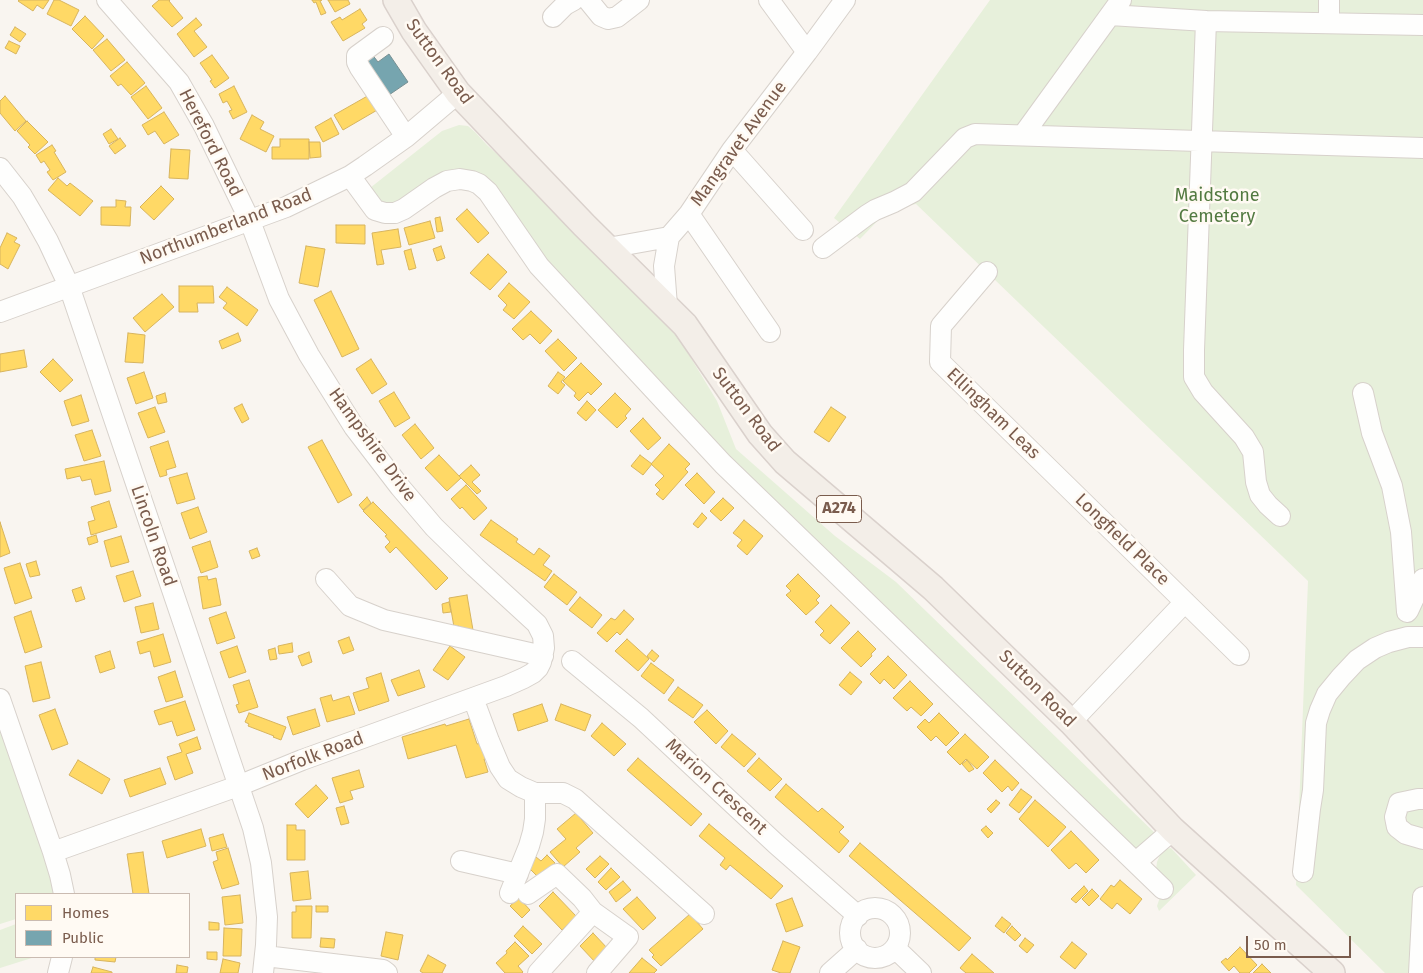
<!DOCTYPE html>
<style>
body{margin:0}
#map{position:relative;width:1423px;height:973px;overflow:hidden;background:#f9f5f0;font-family:"Fira Sans",sans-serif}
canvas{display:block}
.legend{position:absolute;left:15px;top:893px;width:175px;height:65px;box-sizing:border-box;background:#fffaf3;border:1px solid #cabbb1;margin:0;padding:6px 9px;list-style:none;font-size:15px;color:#7a5c4d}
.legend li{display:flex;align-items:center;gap:10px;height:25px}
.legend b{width:25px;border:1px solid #cabbb1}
.scale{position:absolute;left:1246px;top:936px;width:105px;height:22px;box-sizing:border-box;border:2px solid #7a5c4d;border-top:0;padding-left:6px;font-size:15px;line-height:18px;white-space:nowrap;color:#7a5c4d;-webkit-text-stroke:4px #fffaf3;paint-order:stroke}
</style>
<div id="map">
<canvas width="1423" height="973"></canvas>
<ul class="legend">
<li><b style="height:14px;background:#ffd966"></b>Homes</li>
<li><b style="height:14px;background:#76a5af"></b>Public</li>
</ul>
<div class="scale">50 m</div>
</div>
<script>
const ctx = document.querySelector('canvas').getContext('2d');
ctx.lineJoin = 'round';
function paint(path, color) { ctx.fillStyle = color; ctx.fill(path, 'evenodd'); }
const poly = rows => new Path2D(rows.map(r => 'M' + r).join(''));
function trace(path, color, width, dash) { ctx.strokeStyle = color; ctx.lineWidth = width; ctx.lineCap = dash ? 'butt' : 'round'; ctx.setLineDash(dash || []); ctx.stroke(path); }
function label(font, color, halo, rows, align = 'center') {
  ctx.font = font + ' "Fira Sans",sans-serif'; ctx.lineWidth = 5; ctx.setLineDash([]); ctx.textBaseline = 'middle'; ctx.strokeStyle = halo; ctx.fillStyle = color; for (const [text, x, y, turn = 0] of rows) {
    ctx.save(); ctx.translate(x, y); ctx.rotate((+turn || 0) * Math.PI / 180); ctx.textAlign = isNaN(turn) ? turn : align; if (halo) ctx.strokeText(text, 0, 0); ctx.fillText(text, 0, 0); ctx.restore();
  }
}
const green = poly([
 [990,0,1423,0,1423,973,1385,973,1296,885,1308,581,916,204,889,209,860,239,834,218],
 [459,125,468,126,475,132,487,145,532,186,598,250,677,335,717,401,736,449,835,536,896,582,1159,837,1132,851,947,674,587,314,482,179,387,209,370,188,442,131],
 [0,717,58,894,16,894,16,919,0,924],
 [1171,848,1196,875,1159,911,1157,906,1160,897,1156,870,1157,862,1160,855,1166,849],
 [16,924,16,957,35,957,0,968,0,930]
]);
const homes = poly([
 [19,0,49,0,43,9,37,5,33,11,18,1,19,0],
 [54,0,59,0,79,10,71,26,47,14,54,0],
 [159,0,170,0,169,1,183,18,172,27,152,6,159,0],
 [312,0,322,0,320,1,326,13,321,15,316,2,314,3,312,0],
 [328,0,348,0,350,4,335,12,328,0],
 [360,9,367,20,362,24,365,28,343,41,331,22,340,17,342,20,360,9],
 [85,16,104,36,92,49,72,29,85,16],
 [196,18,202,25,194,31,207,47,194,57,177,34,196,18],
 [15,27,26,34,20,42,10,35,15,27],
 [107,39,125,60,111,71,93,50,107,39],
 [9,41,20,46,16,54,5,48,9,41],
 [212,55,229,78,215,88,210,81,212,80,200,63,212,55],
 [127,62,145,83,131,95,121,84,118,86,110,76,127,62],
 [146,86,162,108,148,119,131,97,146,86],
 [234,86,247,112,233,119,229,111,232,110,227,101,223,103,219,94,234,86],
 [371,94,379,109,343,130,334,115,371,94],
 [5,96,26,121,15,131,0,113,0,101,5,96],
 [164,112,179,135,164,144,155,131,148,135,142,125,164,112],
 [252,115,264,122,260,129,274,136,266,152,240,139,252,115],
 [331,118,339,134,323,142,315,127,331,118],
 [27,121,48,142,35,154,28,147,30,145,17,131,27,121],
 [111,129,118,139,109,144,103,134,111,129],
 [120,138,126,146,115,154,109,146,120,138],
 [280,139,309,139,309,159,272,159,272,147,280,147,280,139],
 [309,142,320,142,321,157,310,158,309,142],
 [52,145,56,151,54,152,66,172,53,180,47,172,50,170,44,161,41,163,36,155,52,145],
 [171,149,190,150,188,179,169,178,171,149],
 [58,178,67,186,70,183,93,201,80,216,48,190,58,178],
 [161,186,174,199,154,220,140,207,161,186],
 [116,200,126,201,125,207,131,207,130,226,101,225,101,207,116,207,116,200],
 [467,209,489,233,478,243,456,219,467,209],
 [440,217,443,231,437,232,435,218,440,217],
 [430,221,435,238,409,245,404,228,430,221],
 [336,225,365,225,365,244,336,243,336,225],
 [398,229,401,247,381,250,384,264,377,265,372,233,398,229],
 [7,233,17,238,14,242,20,245,8,269,0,264,0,248,7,233],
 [306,246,325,249,318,287,299,283,306,246],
 [441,246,445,258,437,261,433,249,441,246],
 [411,249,416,268,409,270,404,251,411,249],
 [488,254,507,272,490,290,470,273,488,254],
 [509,283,530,302,514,319,503,310,507,305,498,296,509,283],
 [179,286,213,286,214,303,197,303,198,312,179,312,179,286],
 [227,287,258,310,247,326,223,308,227,303,219,297,227,287],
 [331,291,359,349,342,357,314,300,331,291],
 [162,294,174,307,145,332,133,318,162,294],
 [531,311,552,331,540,344,530,334,523,340,512,329,531,311],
 [128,333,145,335,143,363,125,362,128,333],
 [238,333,241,341,222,349,219,341,238,333],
 [558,339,577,358,564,371,545,351,558,339],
 [24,350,27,367,0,372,0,354,24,350],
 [53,359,73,380,60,392,40,372,53,359],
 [371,359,387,384,372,394,356,369,371,359],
 [581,363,602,384,591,395,588,392,579,401,574,396,576,393,563,381,581,363],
 [144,372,153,398,136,404,127,378,144,372],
 [558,372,565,377,561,382,565,385,558,394,548,386,558,372],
 [394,392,410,418,395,427,379,401,394,392],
 [165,393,167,402,158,404,156,396,165,393],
 [615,393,631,409,625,416,627,418,617,428,598,410,615,393],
 [81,395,89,421,72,426,64,401,81,395],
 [587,401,596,410,586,421,577,413,587,401],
 [242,404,249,419,242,423,234,408,242,404],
 [155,407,165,432,148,438,138,413,155,407],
 [831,407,846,417,829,442,814,432,831,407],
 [643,418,661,438,648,450,630,431,643,418],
 [415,424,434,448,421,459,402,435,415,424],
 [92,430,101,456,84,461,75,435,92,430],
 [322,440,352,495,338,503,308,447,322,440],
 [168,441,176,467,166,470,167,475,160,477,150,447,168,441],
 [669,444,690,464,685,469,688,472,663,500,656,494,660,490,655,485,664,476,651,464,669,444],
 [439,455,461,478,447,491,425,468,439,455],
 [640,455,652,464,643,475,631,466,640,455],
 [104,461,111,491,95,495,91,479,82,481,80,476,67,479,65,469,104,461],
 [471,465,480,475,472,482,481,491,477,494,459,476,471,465],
 [187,473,195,499,177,504,169,478,187,473],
 [697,473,715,492,704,504,685,485,697,473],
 [466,485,487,508,474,520,462,507,460,509,451,499,466,485],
 [367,497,371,503,363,510,359,505,367,497],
 [723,498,734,508,721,521,710,511,723,498],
 [109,501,117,527,91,535,88,522,95,520,91,507,109,501],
 [373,502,448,578,436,590,396,547,390,553,385,547,390,542,385,536,387,535,363,511,373,502],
 [198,507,207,532,190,539,181,513,198,507],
 [702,513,707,518,698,528,693,524,702,513],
 [491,520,518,539,516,542,534,555,539,548,550,556,543,565,552,571,545,581,480,535,491,520],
 [744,520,763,536,747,555,737,546,742,540,733,533,744,520],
 [0,522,10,553,0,557,0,522],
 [96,535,98,542,89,545,87,538,96,535],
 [121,536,129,562,111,567,104,541,121,536],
 [210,541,218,567,201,573,192,547,210,541],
 [257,548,260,556,252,559,249,551,257,548],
 [36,561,40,575,30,577,26,564,36,561],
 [20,563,32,598,15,604,4,568,20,563],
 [133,571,141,596,124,602,116,576,133,571],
 [554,574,577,592,567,605,544,587,554,574],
 [798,574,820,596,816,600,819,603,806,615,786,595,791,591,786,586,798,574],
 [207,576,208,580,216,578,221,605,203,609,198,577,207,576],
 [81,587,85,599,76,602,72,590,81,587],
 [467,595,473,630,460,632,459,626,454,627,449,598,467,595],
 [580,597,602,615,592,628,569,610,580,597],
 [449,602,451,612,443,613,442,604,449,602],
 [153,603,159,629,141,633,135,607,153,603],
 [831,605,850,623,830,644,820,635,824,631,815,622,831,605],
 [624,610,634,619,620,635,617,632,607,642,597,633,611,618,615,620,624,610],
 [31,611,42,647,25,653,14,617,31,611],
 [226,612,235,638,217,644,209,618,226,612],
 [858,631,876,649,871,654,872,656,861,667,841,648,858,631],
 [163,634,171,662,154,667,150,651,140,654,137,642,163,634],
 [349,637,354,650,343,654,338,641,349,637],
 [627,639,649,659,638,671,615,651,627,639],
 [292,643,293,652,279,654,278,646,292,643],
 [237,646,246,672,229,678,220,652,237,646],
 [450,646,465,657,448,680,433,670,450,646],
 [275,648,277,659,270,660,268,650,275,648],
 [652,650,659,656,654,662,647,656,652,650],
 [110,651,115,668,100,673,95,656,110,651],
 [309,652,312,662,302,666,298,656,309,652],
 [888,656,907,675,894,689,884,679,880,684,870,674,888,656],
 [41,662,50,698,33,702,25,666,41,662],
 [651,663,674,680,664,694,641,676,651,663],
 [419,670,425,687,398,696,391,680,419,670],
 [175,671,183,697,166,702,158,677,175,671],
 [850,672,862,682,851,695,839,685,850,672],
 [381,673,389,701,359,711,353,693,369,688,366,678,381,673],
 [249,680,258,707,239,713,236,705,239,704,233,685,249,680],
 [910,681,933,704,921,716,911,707,907,711,893,698,910,681],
 [678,687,703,705,693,718,668,700,678,687],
 [331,695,333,701,349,696,355,714,327,722,320,698,331,695],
 [185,701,195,730,177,736,172,721,159,725,154,711,185,701],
 [542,704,548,721,518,731,513,714,542,704],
 [561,704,591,715,585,731,555,720,561,704],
 [55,709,68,744,52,750,39,715,55,709],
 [315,709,320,726,293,735,287,717,315,709],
 [707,710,728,731,716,744,694,722,707,710],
 [249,713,286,727,281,740,273,737,274,736,248,726,249,724,245,722,249,713],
 [939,713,959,733,946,746,936,736,931,741,917,727,925,719,929,723,939,713],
 [469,719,477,744,482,743,487,759,484,759,488,772,466,778,456,745,408,759,402,737,445,724,446,726,469,719],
 [602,723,626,744,614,756,591,736,602,723],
 [732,734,756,754,744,767,721,747,732,734],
 [965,734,989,757,977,769,966,759,960,765,947,752,965,734],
 [197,737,201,749,186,754,193,773,175,780,167,757,182,752,179,744,197,737],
 [638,758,702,814,691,826,627,770,638,758],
 [759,758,782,779,770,791,747,771,759,758],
 [78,760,110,779,102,794,69,775,78,760],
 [967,760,974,769,969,772,962,764,967,760],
 [995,760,1019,783,1012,791,1008,786,1002,792,983,773,995,760],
 [160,768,166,784,130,797,124,780,160,768],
 [359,770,364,787,350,791,353,799,340,803,332,778,359,770],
 [786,784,818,812,822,808,844,827,839,832,849,841,839,853,775,797,786,784],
 [316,785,328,798,308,818,295,804,316,785],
 [1021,789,1032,797,1019,813,1009,805,1021,789],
 [996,800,1000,803,991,813,987,809,996,800],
 [1035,800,1066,827,1048,847,1019,819,1035,800],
 [344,806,349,823,341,825,336,808,344,806],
 [576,813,593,833,576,848,580,852,563,867,550,852,566,839,557,829,576,813],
 [709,824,783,886,771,899,730,865,726,870,720,865,725,858,699,836,709,824],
 [287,825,296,825,296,830,305,830,305,860,287,860,287,825],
 [986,826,993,833,988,838,981,830,986,826],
 [201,829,206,846,167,858,162,841,201,829],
 [1071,831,1099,860,1086,873,1076,863,1069,869,1051,850,1071,831],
 [223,834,227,847,212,851,209,838,223,834],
 [860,843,971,938,959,951,849,856,860,843],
 [228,848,239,884,222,889,213,862,218,860,216,852,228,848],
 [143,852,149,894,133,894,127,854,143,852],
 [547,855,555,863,539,878,527,866,536,857,541,861,547,855],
 [600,856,609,864,595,878,586,869,600,856],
 [611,868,620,877,606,890,598,882,611,868],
 [308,871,311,899,293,901,290,873,308,871],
 [1120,880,1142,899,1130,914,1117,903,1112,909,1100,899,1111,885,1114,887,1120,880],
 [623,881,631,890,616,902,609,892,623,881],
 [1084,886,1088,891,1076,903,1071,899,1084,886],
 [1092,889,1099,896,1089,906,1082,899,1092,889],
 [553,892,576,916,562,930,539,906,553,892],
 [240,895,243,923,225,925,222,897,240,895],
 [637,897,656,918,643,930,623,909,637,897],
 [519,898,530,910,522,918,510,906,519,898],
 [792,898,803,926,786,932,776,904,792,898],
 [296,906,312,906,311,938,292,938,292,912,296,912,296,906],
 [316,906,328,906,328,912,316,912,316,906],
 [690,914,703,929,661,966,652,957,654,955,649,950,690,914],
 [1002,917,1011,924,1004,933,995,926,1002,917],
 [209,922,219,923,219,930,209,930,209,922],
 [523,926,542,944,532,954,514,936,523,926],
 [1012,926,1021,935,1015,941,1006,933,1012,926],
 [224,928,242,929,241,956,223,956,224,928],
 [386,932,403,935,398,960,381,956,386,932],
 [593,933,609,950,596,963,580,946,593,933],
 [321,938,335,939,334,948,320,947,321,938],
 [1025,938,1034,945,1027,953,1019,946,1025,938],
 [783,941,800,947,790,973,781,973,772,970,783,941],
 [515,942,529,956,518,966,523,972,522,973,505,973,496,963,507,953,506,951,515,942],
 [1072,942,1087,954,1075,969,1060,957,1072,942],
 [1240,947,1257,965,1249,973,1240,973,1234,966,1229,971,1221,962,1226,958,1227,960,1240,947],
 [207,952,217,952,217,960,207,959,207,952],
 [972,954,994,973,966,973,960,968,972,954],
 [428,955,446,965,442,973,423,973,420,971,428,955],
 [95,957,116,957,115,962,95,960,95,957],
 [642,958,657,970,654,973,629,973,642,958],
 [223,959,240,963,238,973,220,973,223,959],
 [1262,964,1271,973,1253,973,1262,964],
 [177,965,188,967,187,973,176,973,177,965],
 [93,967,112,972,112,973,91,973,93,967]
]);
const public = poly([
 [371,53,378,62,389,54,408,82,386,97,360,60,371,53]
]);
const minor = poly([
 [588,0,601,16,608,19,617,17,639,0],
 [769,0,807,52],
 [1110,15,1206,21],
 [553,17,565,5,574,0],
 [1329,23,1329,0],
 [383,37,357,56,357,62,360,68,406,137],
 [1023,135,1121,0],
 [732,150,803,230],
 [0,168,22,196,35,218,48,241,69,286,253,828,261,863,267,917,266,945,263,973],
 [350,176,375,210,385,213,395,213,404,209,434,188,447,181,460,179,472,181,479,184,488,192,539,266,723,464,1163,889],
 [689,214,770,332],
 [608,248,669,237,689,214,732,150,807,52,845,0],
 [823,248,867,215,875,210,894,202,913,192,965,138,975,134,1423,148],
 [987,272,941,326,940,362,1239,655],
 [667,306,664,266,669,237],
 [0,312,286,207,350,176,365,166,406,137,458,93],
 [1363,393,1372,433,1392,486,1401,532,1407,612],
 [1280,516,1268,505,1260,495,1256,482,1253,452,1244,437,1203,392,1194,377,1194,350,1206,21,1423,25],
 [326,579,350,606,384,620,543,656],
 [1408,611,1423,579],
 [572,661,641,718,776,844,858,916],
 [473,698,489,741,500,767,508,779,521,787,535,793,535,819,533,832,529,846,510,893],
 [0,699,53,852,60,875,64,894],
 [1071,722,1185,602],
 [535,793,563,793,575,799,704,914],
 [1423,799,1418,799,1399,803,1395,817,1397,827,1406,834,1423,839],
 [53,852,238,786,302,760,506,686,524,678,533,673,538,668,541,662,544,648,543,636,537,624,475,567,434,527,400,487,354,427,309,355,295,329,279,299,250,221,204,126,179,82,107,0],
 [461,861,518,874],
 [1136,862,1173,830],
 [1303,872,1310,809,1313,790,1316,723,1320,710,1327,694,1341,677,1357,660,1375,648,1389,642,1408,637,1423,637],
 [528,894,557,874,582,898,593,912],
 '850 933a25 25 0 1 1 50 0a25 25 0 1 1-50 0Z',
 [895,948,921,973],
 [265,956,383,970,387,973],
 [58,973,62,957],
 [538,973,593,912,628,937,597,973],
 [830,973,857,949],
 [1419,973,1423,897]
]);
const major = poly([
 [396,0,414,31,458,93,584,225,685,325,760,434,785,462,933,588,1071,722,1173,830,1332,973]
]);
const shields = [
 [839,509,45]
];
const shieldNames = [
 ["A274",839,509]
];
const streetNames = [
 ["Sutton Road",439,62,54],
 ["Hereford Road",210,143,63],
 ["Mangravet Avenue",739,144,-54],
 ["Northumberland Road",226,227,-21],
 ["Sutton Road",746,410,53],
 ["Ellingham Leas",993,414,44],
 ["Hampshire Drive",372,445,54],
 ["Lincoln Road",153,536,71],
 ["Longfield Place",1122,540,44],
 ["Sutton Road",1037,689,45],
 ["Norfolk Road",313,757,-21],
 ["Marion Crescent",716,787,43]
];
const parkNames = [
 ["Maidstone",1217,196],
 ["Cemetery",1217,217]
];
paint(green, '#e7f0db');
paint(homes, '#ffd966');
trace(homes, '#d7b45e', 1);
paint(public, '#76a5af');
trace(public, '#778f92', 1);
trace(minor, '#d7d1cb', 22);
trace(major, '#dad1cc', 28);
trace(minor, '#fefefd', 20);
trace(major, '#f3eee8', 25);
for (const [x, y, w] of shields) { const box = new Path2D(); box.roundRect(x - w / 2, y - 13.5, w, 27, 4); ctx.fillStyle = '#fffaf3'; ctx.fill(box); trace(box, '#7a5c4d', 1); }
label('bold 16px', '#7a5c4d', null, shieldNames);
label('18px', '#7a5c4d', '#fffaf3', streetNames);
label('18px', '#537a41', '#fffaf3', parkNames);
</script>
